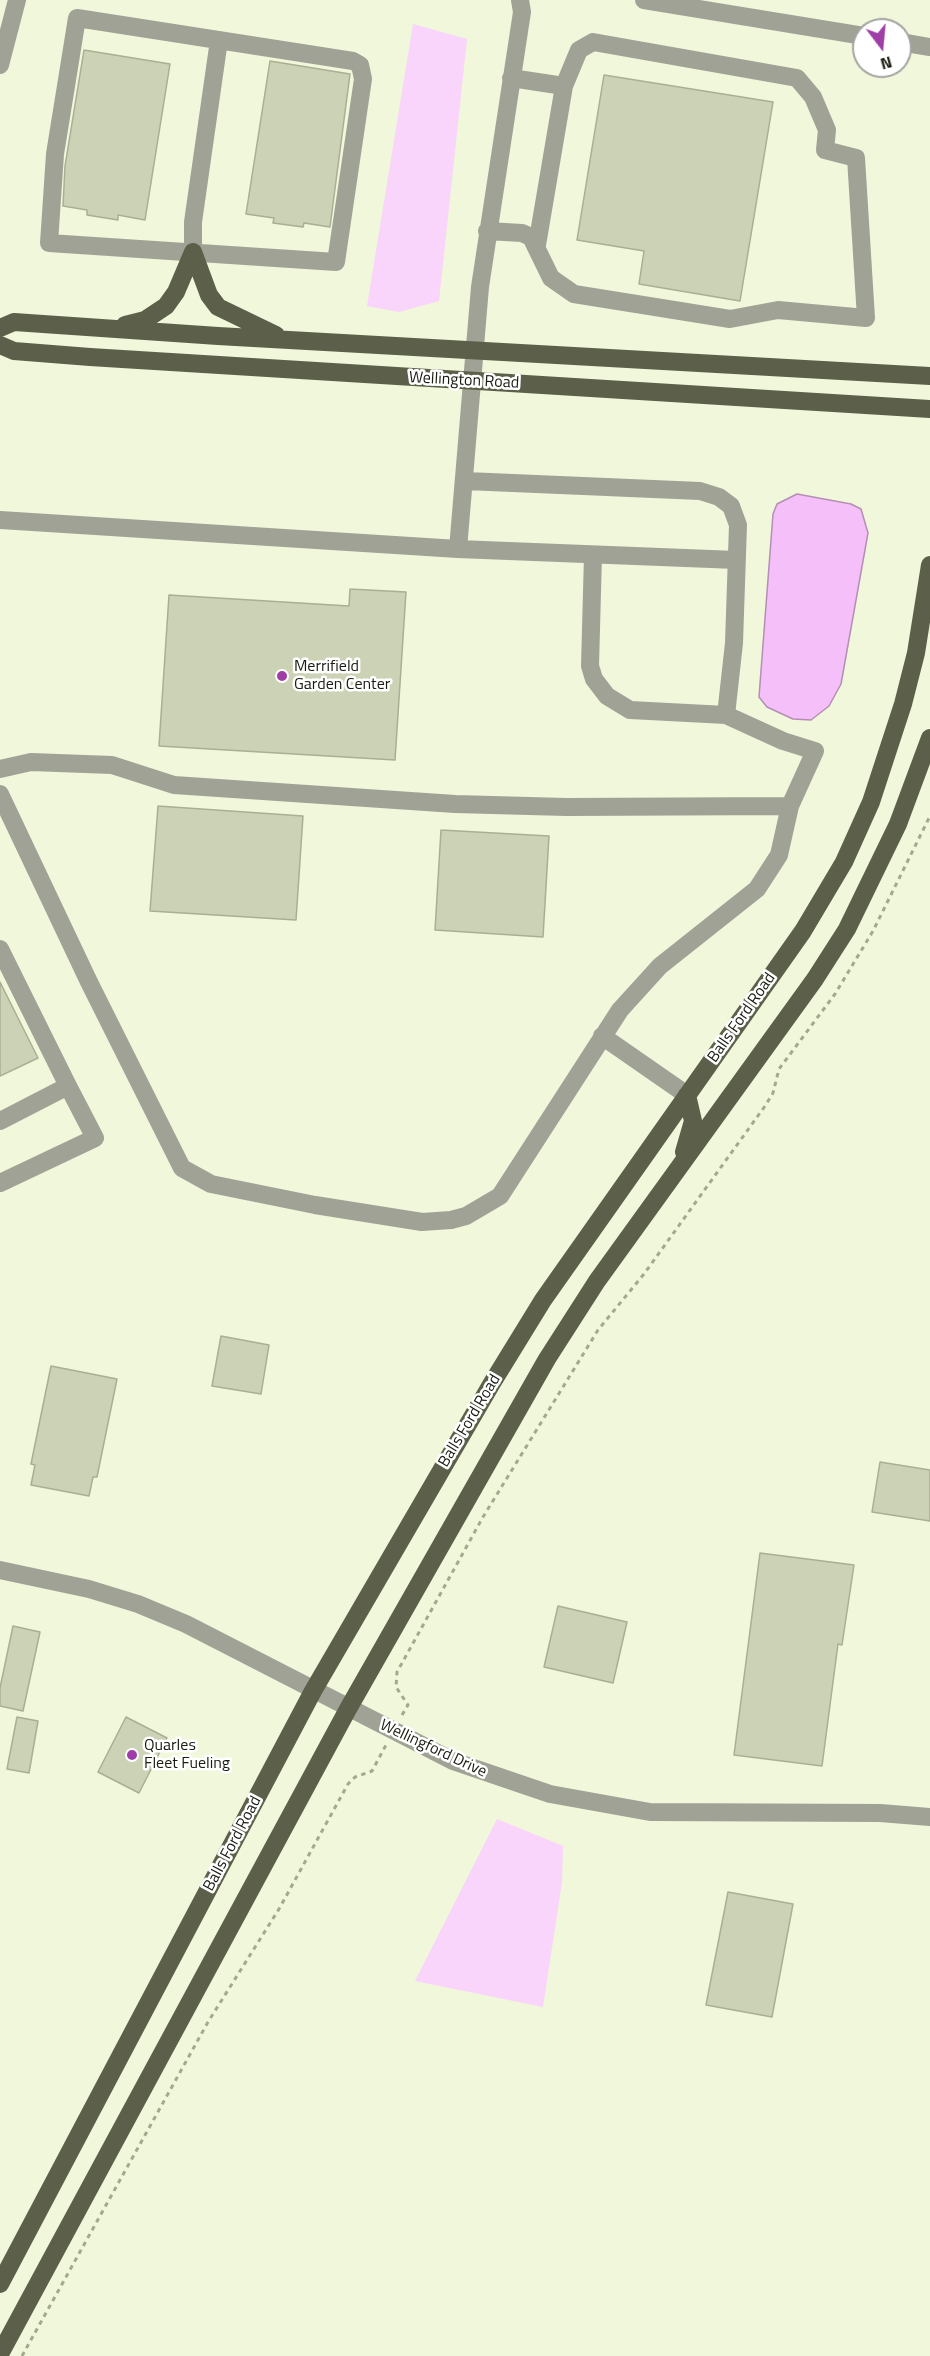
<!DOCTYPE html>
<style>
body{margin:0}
#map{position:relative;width:930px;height:2356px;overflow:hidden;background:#f1f7da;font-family:"Titillium Web",sans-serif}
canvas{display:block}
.north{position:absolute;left:852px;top:18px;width:60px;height:60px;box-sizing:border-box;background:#fff;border:2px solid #a3a4a0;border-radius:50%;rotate:164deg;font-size:16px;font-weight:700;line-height:24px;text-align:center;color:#1a1c12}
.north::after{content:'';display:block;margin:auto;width:21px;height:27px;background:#9e3ea6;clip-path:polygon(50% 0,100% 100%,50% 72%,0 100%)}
</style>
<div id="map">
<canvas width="930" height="2356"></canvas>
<div class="north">N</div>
</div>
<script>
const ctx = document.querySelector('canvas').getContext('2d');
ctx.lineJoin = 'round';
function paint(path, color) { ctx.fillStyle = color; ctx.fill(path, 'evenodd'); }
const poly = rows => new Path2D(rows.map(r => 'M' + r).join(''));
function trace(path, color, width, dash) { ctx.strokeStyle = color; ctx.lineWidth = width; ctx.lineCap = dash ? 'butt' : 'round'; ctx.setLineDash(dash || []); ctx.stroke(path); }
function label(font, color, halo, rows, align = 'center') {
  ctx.font = font + ' "Titillium Web",sans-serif'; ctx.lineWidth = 5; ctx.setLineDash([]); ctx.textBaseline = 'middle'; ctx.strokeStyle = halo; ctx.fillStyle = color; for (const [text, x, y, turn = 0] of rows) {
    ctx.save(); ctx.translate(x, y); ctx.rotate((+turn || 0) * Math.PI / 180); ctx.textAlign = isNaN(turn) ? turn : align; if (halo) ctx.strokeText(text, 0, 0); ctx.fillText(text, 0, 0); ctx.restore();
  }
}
const green = poly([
 [413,24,467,39,439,301,399,312,367,306],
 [497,1819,563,1846,562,1882,543,2007,415,1981]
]);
const water = poly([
 [797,494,851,504,861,509,868,533,841,684,829,706,811,720,793,719,767,707,759,697,773,514,777,504,797,494]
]);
const building = poly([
 [84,50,170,64,145,220,118,215,118,220,87,215,87,210,63,206,65,166,84,50],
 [270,61,350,74,330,227,304,223,303,227,273,223,274,218,246,214,270,61],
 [604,75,773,102,740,301,639,284,644,251,577,240,604,75],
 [350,589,406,592,395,760,159,746,169,595,349,606,350,589],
 [158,806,303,816,296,920,150,911,158,806],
 [441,830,549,836,543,937,435,930,441,830],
 [0,982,38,1058,0,1076,0,982],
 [221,1336,269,1345,261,1394,212,1386,221,1336],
 [51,1366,117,1379,97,1477,93,1477,89,1496,31,1485,35,1465,31,1464,51,1366],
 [880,1462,930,1470,930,1521,872,1512,880,1462],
 [760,1553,854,1565,842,1645,838,1644,822,1766,734,1755,760,1553],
 [558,1606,627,1622,613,1683,544,1667,558,1606],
 [13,1626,40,1632,23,1711,0,1706,0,1688,13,1626],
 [17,1717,38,1721,29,1773,7,1769,17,1717],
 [126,1717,167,1738,139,1793,98,1772,126,1717],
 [728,1892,793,1904,772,2017,706,2005,728,1892]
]);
const path = poly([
 [402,1715,408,1705,396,1687,397,1672,483,1517,598,1330,644,1274,765,1106,773,1093,779,1069,835,994,873,931,930,816],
 [22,2356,208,2022,279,1909,348,1784,355,1777,372,1771,386,1745]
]);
const minor = poly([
 [644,0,864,36],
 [77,18,353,61,360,65,363,79,336,262,49,243,55,154,77,18],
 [900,42,930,47],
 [0,65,17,0],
 [511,78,564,86,537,245],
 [487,231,522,233,531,237,551,278,574,294,730,319,778,310,866,318,856,158,825,150,827,130,813,97,797,78,593,42,579,50,564,86],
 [193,252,193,222,219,40],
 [466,481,700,491,719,497,731,506,738,525,734,643,726,715,630,710,607,696,594,679,590,666,593,555],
 [0,520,458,549,480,287,522,12,520,0],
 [458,549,736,560],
 [0,769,31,762,112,765,174,785,455,804,566,807,790,806,815,751,783,741,726,715],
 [0,794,89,982,182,1168,211,1184,315,1205,422,1222,451,1220,466,1216,500,1196,620,1010,660,966,757,889,779,855,790,806],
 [0,949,68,1086],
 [602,1036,687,1095],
 [0,1121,68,1086,95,1138,0,1183],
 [0,1570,89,1589,138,1604,186,1624,453,1761,550,1794,650,1812,880,1813,930,1817]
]);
const major = poly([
 [193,252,209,295,218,307,276,335],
 [125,325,145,320,166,306,176,292,193,252],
 [0,328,14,322,218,336,930,376],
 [0,345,14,351,90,357,930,409],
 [684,1152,693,1121,687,1095],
 [0,2284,313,1691,492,1383,543,1300,803,931,844,862,871,802,903,704,916,653,930,565],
 [0,2354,348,1709,547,1359,597,1281,815,979,847,929,898,824,930,738]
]);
const markers = [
 [282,676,6,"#9e3ea6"],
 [132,1755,6,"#9e3ea6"]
];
const streetNames = [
 ["Wellington Road",464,381,3],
 ["Balls Ford Road",742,1018,-55],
 ["Balls Ford Road",470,1421,-59],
 ["Wellingford Drive",433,1749,25],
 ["Balls Ford Road",233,1844,-62]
];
const poiNames = [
 ["Merrifield",294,667],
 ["Garden Center",294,685],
 ["Quarles",144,1746],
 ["Fleet Fueling",144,1764]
];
paint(green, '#f9d4fb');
paint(water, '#f5c0f9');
trace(water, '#b38fb4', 1.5);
paint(building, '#ccd2b5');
trace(building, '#aaaf93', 1.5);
trace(path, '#a4a892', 3, [4.5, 4.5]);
trace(minor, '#a0a296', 18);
trace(major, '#5c604a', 18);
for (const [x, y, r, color] of markers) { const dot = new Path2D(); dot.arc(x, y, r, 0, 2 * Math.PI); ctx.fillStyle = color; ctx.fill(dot); trace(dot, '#fff', 2); }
label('16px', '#1a1c12', '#fff', streetNames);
label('16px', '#1a1c12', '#fff', poiNames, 'left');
</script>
